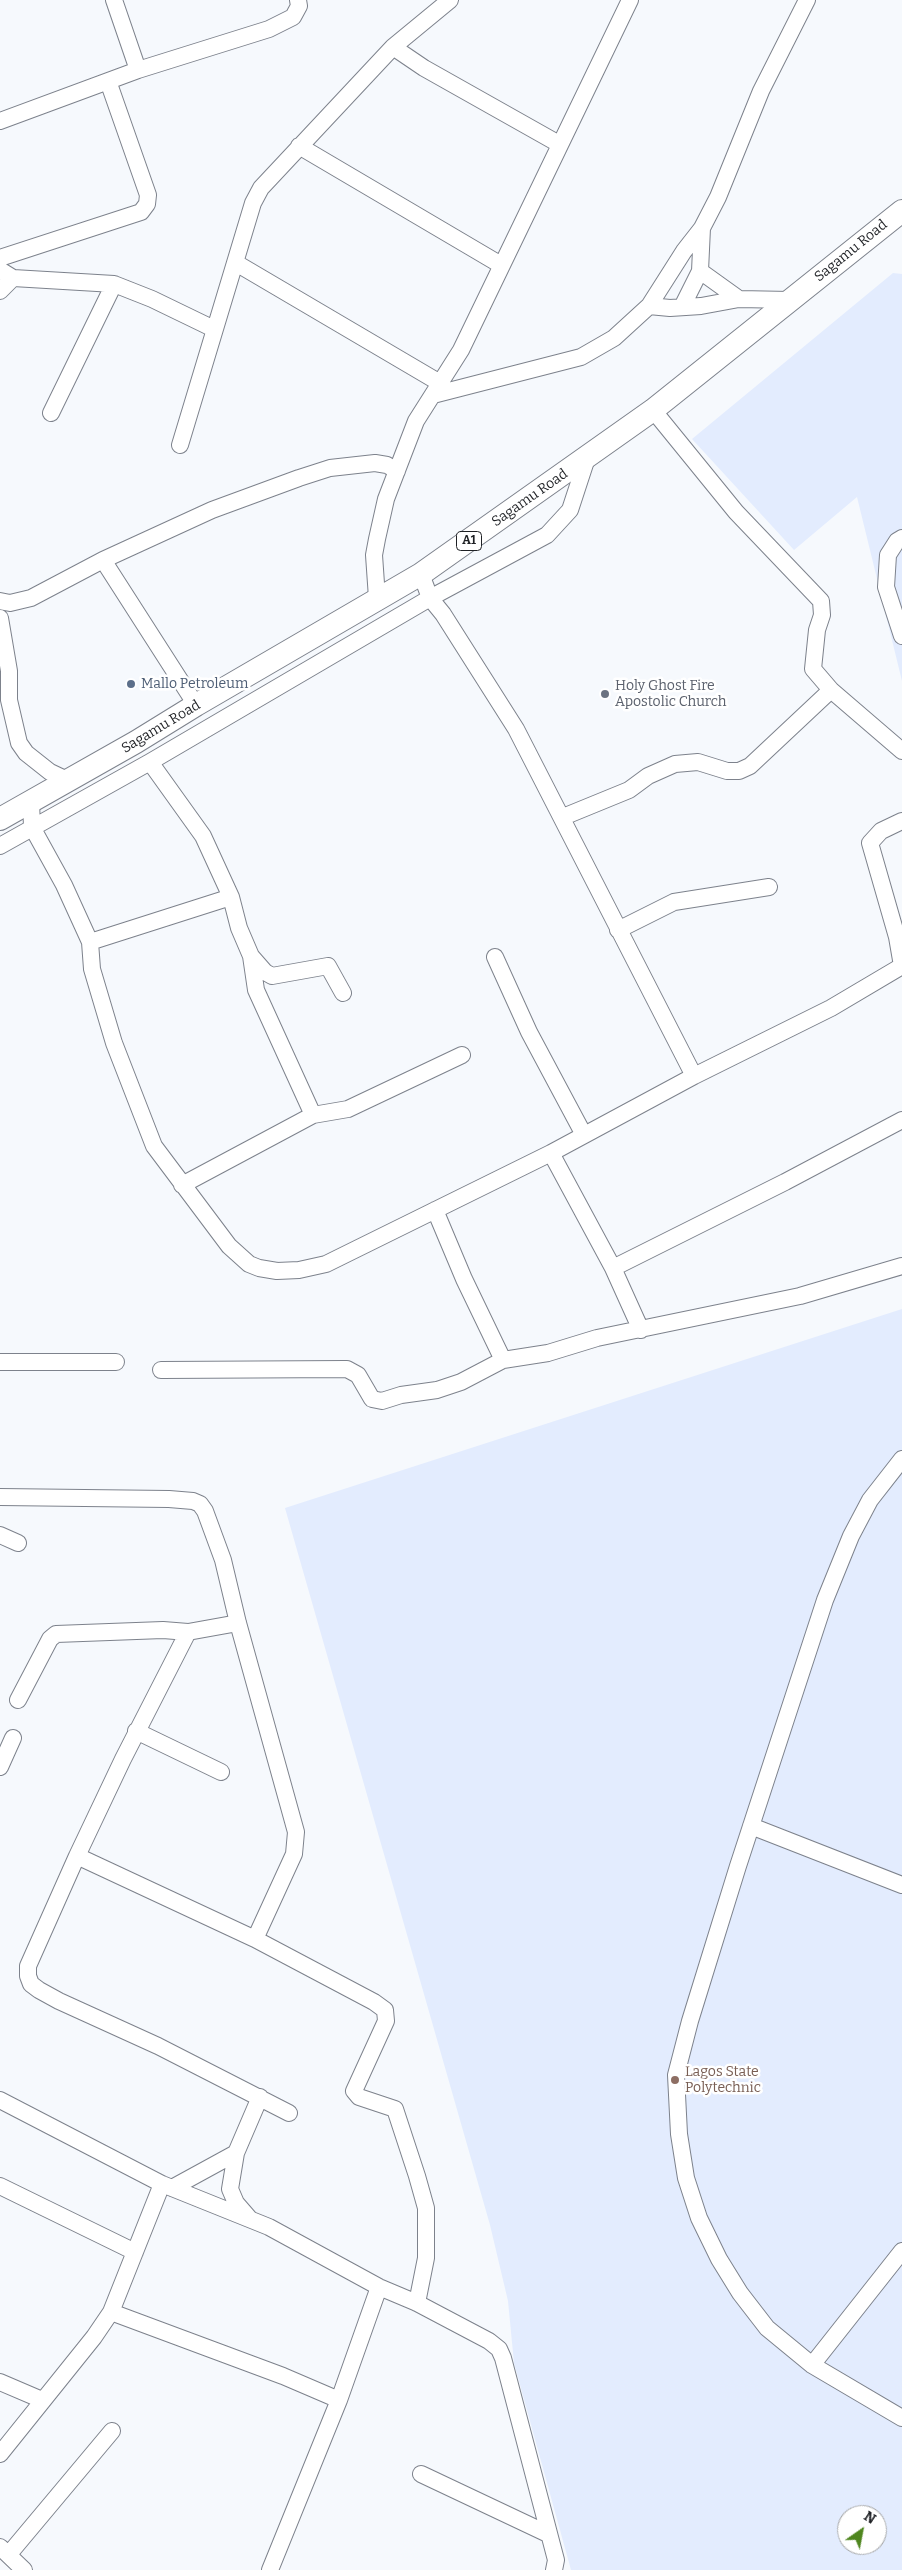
<!DOCTYPE html>
<style>
body{margin:0}
#map{position:relative;width:902px;height:2570px;overflow:hidden;background:#f6f9fd;font-family:Bitter,serif}
canvas{display:block}
.north{position:absolute;left:837px;top:2505px;width:50px;height:50px;box-sizing:border-box;background:#fff;border:1px solid #a5a6a7;border-radius:50%;rotate:33deg;font-size:14px;font-weight:700;line-height:20px;text-align:center;color:#1e2024}
.north::after{content:'';display:block;margin:auto;width:18px;height:22px;background:#4f861f;clip-path:polygon(50% 0,100% 100%,50% 72%,0 100%)}
</style>
<div id="map">
<canvas width="902" height="2570"></canvas>
<div class="north">N</div>
</div>
<script>
const ctx = document.querySelector('canvas').getContext('2d');
ctx.lineJoin = 'round';
function paint(path, color) { ctx.fillStyle = color; ctx.fill(path, 'evenodd'); }
const poly = rows => new Path2D(rows.map(r => 'M' + r).join(''));
function trace(path, color, width, dash) { ctx.strokeStyle = color; ctx.lineWidth = width; ctx.lineCap = dash ? 'butt' : 'round'; ctx.setLineDash(dash || []); ctx.stroke(path); }
function label(font, color, halo, rows, align = 'center') {
  ctx.font = font + ' Bitter,serif'; ctx.lineWidth = 5; ctx.setLineDash([]); ctx.textBaseline = 'middle'; ctx.strokeStyle = halo; ctx.fillStyle = color; for (const [text, x, y, turn = 0] of rows) {
    ctx.save(); ctx.translate(x, y); ctx.rotate((+turn || 0) * Math.PI / 180); ctx.textAlign = isNaN(turn) ? turn : align; if (halo) ctx.strokeText(text, 0, 0); ctx.fillText(text, 0, 0); ctx.restore();
  }
}
const built = poly([
 [893,273,902,274,902,681,857,497,794,550,692,439],
 [902,1309,902,2570,571,2570,514,2363,508,2301,490,2225,285,1508],
 [847,2515,877,2515,877,2545,847,2545]
]);
const minor = poly([
 [114,0,138,70],
 [393,47,424,68,559,144],
 [0,121,138,70,269,29,293,17,299,6,298,0],
 [299,146,501,265],
 [0,258,141,212,147,204,148,195,108,81],
 [236,263,440,383],
 [0,270,13,278,114,284],
 [700,271,739,299],
 [0,291,13,278],
 [649,306,670,308,701,306,739,299,790,300],
 [682,307,700,271,702,228],
 [433,395,581,357,614,338,649,306,684,251,702,228,718,197,761,91,807,0],
 [653,410,736,512,821,601,822,615,817,630,813,669,831,690,902,751],
 [51,413,114,284,152,299,214,329],
 [180,445,253,203,261,188,393,47,450,0],
 [902,538,897,541,888,555,886,587,902,636],
 [103,560,196,705],
 [421,574,430,598,443,614,516,729,694,1076],
 [377,598,374,555,377,539,386,499,416,421,461,350,630,0],
 [0,601,10,603,31,598,103,560,212,510,299,478,330,468,375,463,387,465,397,471],
 [0,618,9,671,9,700,19,743,26,753,50,772,69,781],
 [150,762,203,836,231,897,239,928,251,956,256,990,313,1115],
 [31,802,32,827,64,885,90,942,92,969,114,1043,154,1146,229,1246,249,1264,259,1268,277,1271,299,1270,326,1264,551,1153,694,1076,831,1008,902,966],
 [563,817,629,790,648,776,675,764,698,762,727,771,739,771,750,766,831,690],
 [902,821,881,831,870,843,897,937,902,966],
 [0,846,150,762,430,598,547,535,570,510,587,458],
 [618,930,674,902,769,887],
 [90,942,231,897],
 [251,956,265,972,272,976,328,966,343,993],
 [495,957,529,1032,584,1135],
 [551,1153,613,1268,641,1330],
 [182,1185,313,1115,348,1109,462,1055],
 [435,1210,464,1279,503,1360],
 [613,1268,785,1182,902,1120],
 [0,1362,116,1362],
 [161,1370,347,1369,358,1375,372,1399,382,1401,401,1395,437,1390,461,1382,503,1360,548,1353,597,1338,800,1296,902,1266],
 [902,1459,870,1500,851,1536,825,1600,738,1866,690,2021,676,2075,679,2134,686,2178,699,2218,719,2259,740,2293,767,2328,812,2365,902,2418],
 [0,1497,169,1499,193,1501,200,1504,205,1511,223,1560,238,1623,296,1832,294,1854,255,1939],
 [0,1535,18,1543],
 [188,1632,123,1759,77,1856,28,1966,28,1976,31,1984,39,1990,59,2001,158,2046,289,2113],
 [18,1700,50,1639,56,1634,163,1630,188,1632,238,1623],
 [136,1731,221,1772],
 [0,1767,13,1738],
 [751,1826,902,1885],
 [77,1856,255,1939,374,2002,385,2010,386,2021,354,2091,359,2097,395,2109,417,2176,426,2208,426,2258,417,2303],
 [0,2100,162,2184,269,2227,379,2287,417,2303,489,2341,499,2349,503,2358,556,2560,554,2570],
 [236,2153,230,2189,236,2203,249,2218],
 [0,2186,135,2252],
 [172,2188,236,2153,260,2097],
 [111,2312,283,2376,339,2400],
 [812,2365,902,2251],
 [0,2382,42,2400],
 [0,2454,94,2337,111,2312,162,2184],
 [421,2474,548,2534],
 [0,2547,24,2570],
 [9,2554,112,2431],
 [270,2570,339,2400,379,2287]
]);
const highway = poly([
 [0,819,136,742,196,705,421,574,653,410,902,211]
]);
const markers = [
 [131,684,5,"#5c6f8a"],
 [605,694,5,"#6b7280"],
 [675,2080,5,"#8d6e63"]
];
const shields = [
 [469,541,25]
];
const shieldNames = [
 ["A1",469,541]
];
const streetNames = [
 ["Sagamu Road",851,251,-39],
 ["Sagamu Road",530,498,-35],
 ["Sagamu Road",161,727,-31]
];
const serviceNames = [
 ["Mallo Petroleum",141,684]
];
const worshipNames = [
 ["Holy Ghost Fire",615,686],
 ["Apostolic Church",615,702]
];
const educationNames = [
 ["Lagos State",685,2072],
 ["Polytechnic",685,2088]
];
paint(built, '#e3ecfe');
trace(minor, '#7d828c', 18);
trace(highway, '#7d828c', 24);
trace(minor, '#fff', 16);
trace(highway, '#fff', 22);
for (const [x, y, r, color] of markers) { const dot = new Path2D(); dot.arc(x, y, r, 0, 2 * Math.PI); ctx.fillStyle = color; ctx.fill(dot); trace(dot, '#fff', 2); }
for (const [x, y, w] of shields) { const box = new Path2D(); box.roundRect(x - w / 2, y - 9.5, w, 19, 4); ctx.fillStyle = '#fff'; ctx.fill(box); trace(box, '#1e2024', 1); }
label('bold 12px', '#1e2024', null, shieldNames);
label('14px', '#1e2024', '#fff', streetNames);
label('14px', '#4e5e75', '#fff', serviceNames, 'left');
label('14px', '#5b616d', '#fff', worshipNames, 'left');
label('14px', '#785e54', '#fff', educationNames, 'left');
</script>
